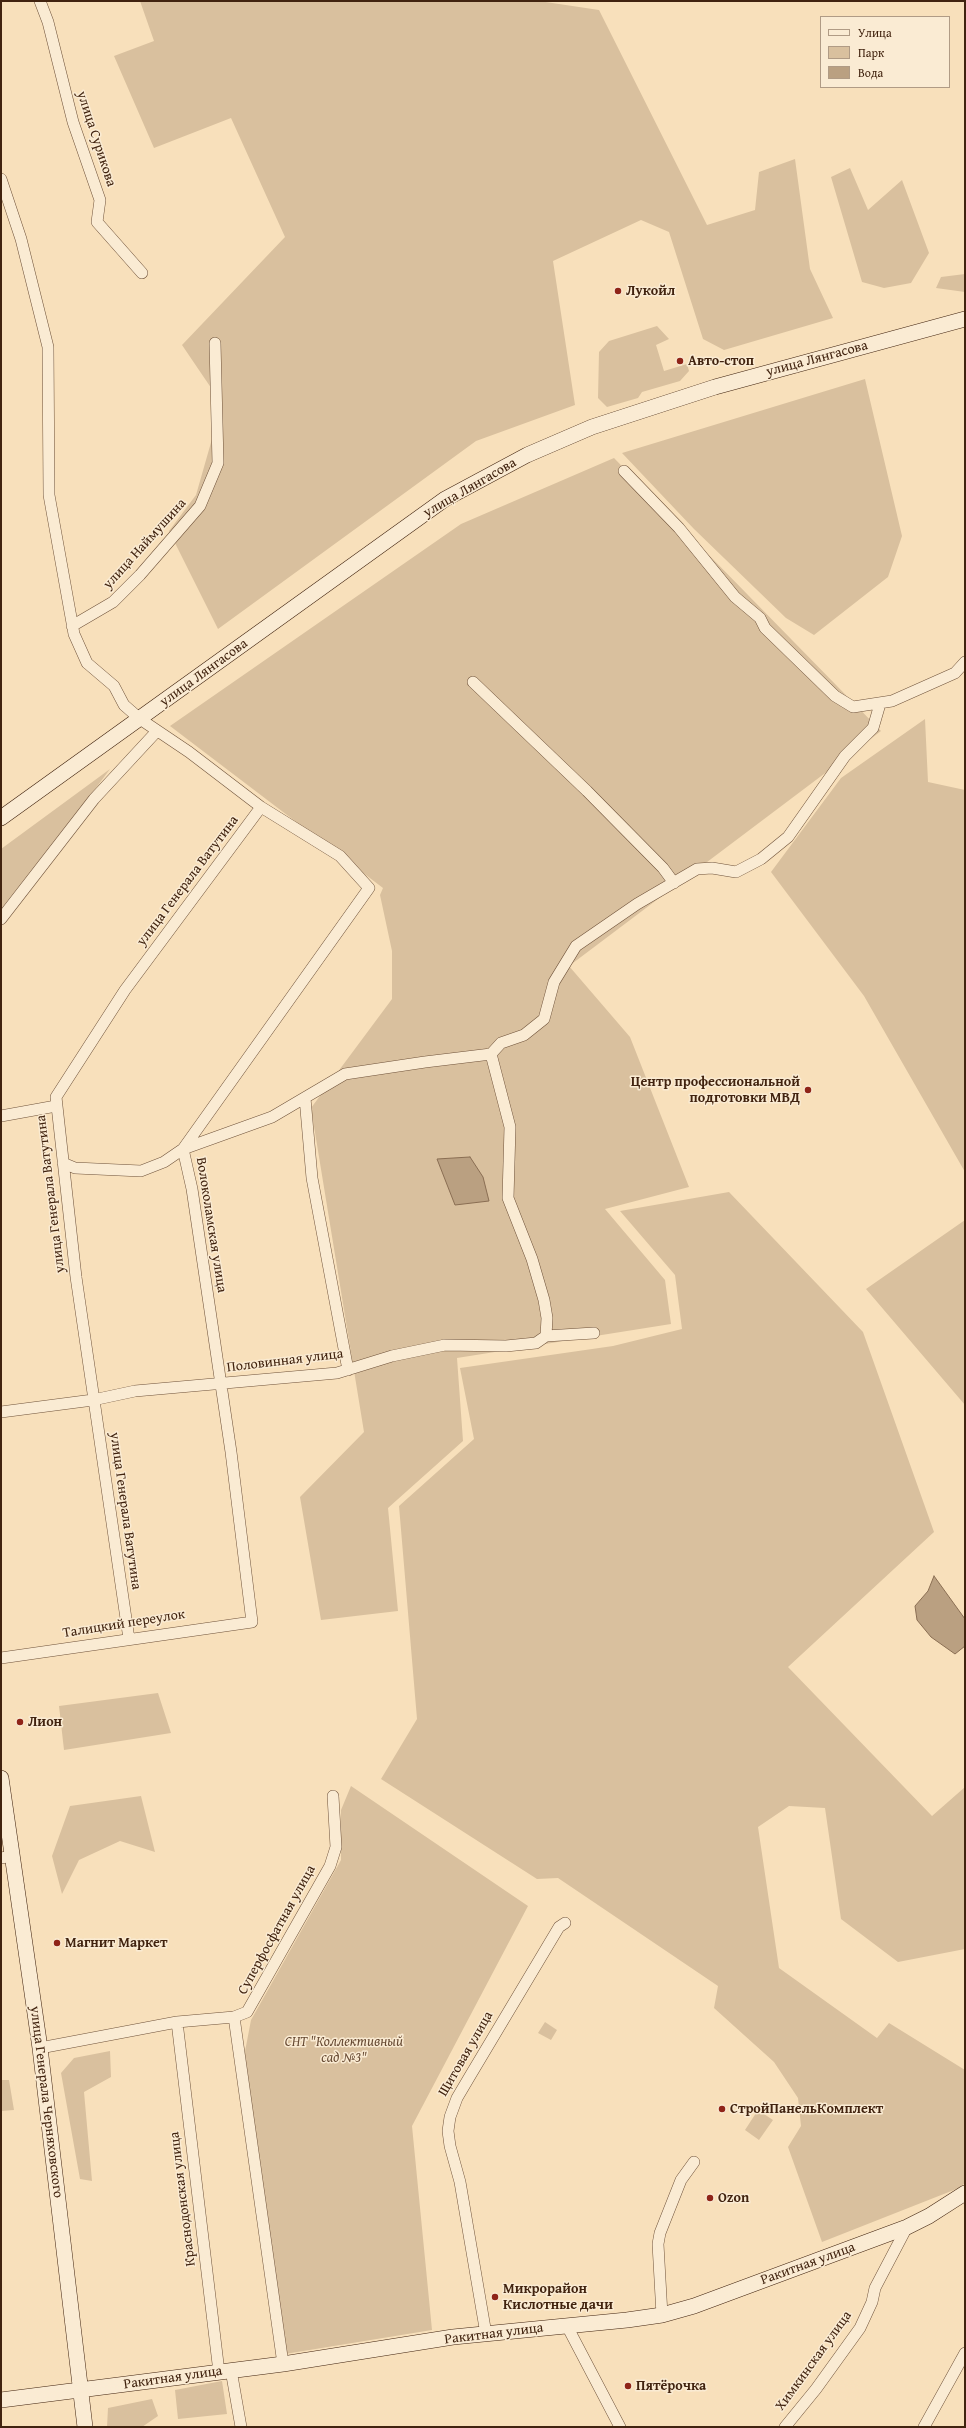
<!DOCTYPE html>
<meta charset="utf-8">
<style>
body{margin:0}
#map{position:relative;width:966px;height:2428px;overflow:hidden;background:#f8e0bb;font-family:"Gentium Book Plus",serif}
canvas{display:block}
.frame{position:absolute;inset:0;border:2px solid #41230f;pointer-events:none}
.legend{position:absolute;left:820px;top:16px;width:130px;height:72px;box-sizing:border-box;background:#faebd3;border:1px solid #b09b85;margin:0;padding:5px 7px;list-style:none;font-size:12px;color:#41230f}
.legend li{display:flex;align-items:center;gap:8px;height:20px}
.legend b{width:20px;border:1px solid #b09b85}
</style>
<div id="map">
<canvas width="966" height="2428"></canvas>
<div class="frame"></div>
<ul class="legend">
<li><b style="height:5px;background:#faebd3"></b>Улица</li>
<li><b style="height:11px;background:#d9c09e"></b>Парк</li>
<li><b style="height:11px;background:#baa081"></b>Вода</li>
</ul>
</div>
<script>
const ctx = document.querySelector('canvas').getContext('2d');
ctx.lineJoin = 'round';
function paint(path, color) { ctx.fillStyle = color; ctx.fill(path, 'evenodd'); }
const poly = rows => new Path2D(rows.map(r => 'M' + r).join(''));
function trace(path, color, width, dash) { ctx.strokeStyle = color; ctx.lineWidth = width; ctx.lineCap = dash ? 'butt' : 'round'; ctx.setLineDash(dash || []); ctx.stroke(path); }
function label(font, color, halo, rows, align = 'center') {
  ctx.font = font + ' "Gentium Book Plus",serif'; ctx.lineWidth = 3; ctx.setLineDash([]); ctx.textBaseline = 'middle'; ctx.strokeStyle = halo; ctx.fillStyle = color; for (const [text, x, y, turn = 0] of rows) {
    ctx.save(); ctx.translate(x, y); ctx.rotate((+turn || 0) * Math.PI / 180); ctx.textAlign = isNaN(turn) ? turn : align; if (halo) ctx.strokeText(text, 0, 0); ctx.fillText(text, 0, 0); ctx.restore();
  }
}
const green = poly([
 [140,1,539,1,599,10,707,225,755,210,759,172,795,159,810,269,833,318,724,350,703,339,669,232,641,220,553,261,575,405,476,441,218,629,169,531,196,495,222,404,182,345,285,237,231,118,154,148,114,56,154,41],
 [850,168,868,210,902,180,929,253,911,283,884,288,862,282,831,177],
 [965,274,965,292,936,288,941,277],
 [657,326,669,339,656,345,664,371,687,364,689,371,680,381,642,392,638,398,607,407,598,398,599,352,609,341],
 [865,379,902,536,888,577,814,635,786,618,694,529,622,453],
 [614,458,881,731,569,966,630,1037,689,1187,605,1209,665,1280,671,1324,457,1358,463,1441,388,1508,398,1611,321,1620,300,1497,364,1432,311,1108,392,999,392,951,380,895,383,888,170,726,461,524],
 [925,719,928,782,965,790,965,1172,864,996,771,872,841,778],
 [110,769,1,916,1,849],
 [729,1192,863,1332,934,1532,788,1667,932,1816,965,1787,965,1949,898,1962,841,1919,825,1808,789,1806,758,1827,779,1968,877,2038,889,2023,965,2070,965,2183,959,2188,822,2242,788,2147,801,2126,798,2098,774,2062,714,2008,718,1986,558,1878,537,1879,381,1779,417,1719,399,1506,474,1439,460,1368,613,1346,682,1329,675,1275,620,1211],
 [965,1220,965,1405,866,1289],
 [158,1693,171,1733,64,1750,59,1706],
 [351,1786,528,1906,412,2126,432,2330,285,2354,243,2062,251,2020,341,1860,341,1810],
 [141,1796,155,1852,120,1841,79,1860,62,1894,52,1856,70,1806],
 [545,2022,557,2030,551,2040,538,2033],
 [110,2051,111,2077,84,2092,92,2181,80,2179,61,2073,74,2058],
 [1,2080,9,2080,14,2110,1,2111],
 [758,2110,773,2120,759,2140,745,2130],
 [222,2381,227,2414,178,2419,175,2390],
 [152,2399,158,2416,142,2427,107,2427,108,2408]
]);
const water = poly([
 [470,1157,483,1177,489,1201,455,1205,437,1159,470,1157],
 [934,1576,965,1619,965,1646,955,1654,931,1637,917,1620,915,1606,928,1591,934,1576]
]);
const street = poly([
 [40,1,48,22,73,122,100,200,97,222,142,273],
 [1,179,21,239,48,347,49,495,74,634,87,663,114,686,124,705,140,719,189,752,261,807,340,856,369,888,183,1149,192,1189,231,1452,252,1622,1,1658],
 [624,471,679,528,735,597,760,618,765,628,835,696,853,707,892,701,955,673,965,662],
 [72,626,113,602,140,575,200,506,218,463,215,343],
 [473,682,587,791,663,868,674,883],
 [1,919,94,799,157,731],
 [491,1054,510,1127,508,1198,532,1259,544,1300,547,1318,546,1336],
 [305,1098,312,1178,348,1370],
 [1,1116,56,1106],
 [63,1163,75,1168,141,1171,164,1162,183,1149,272,1117,345,1074,425,1062,491,1054,501,1043,524,1035,544,1019,554,982,576,946,637,904,697,869,712,868,736,872,761,859,788,837,845,756,873,728,880,704],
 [1,1412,93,1400,135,1391,337,1373,392,1356,445,1345,506,1346,536,1343,546,1336,594,1333],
 [129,1639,76,1277,56,1097,125,990,261,807],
 [1,1858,13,1856],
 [234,2017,283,2364],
 [177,2022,219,2372],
 [40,2048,177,2022,234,2017,247,2012,330,1866,336,1847,333,1796],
 [662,2315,658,2244,660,2233,681,2180,694,2162],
 [567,2326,620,2427],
 [486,2334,460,2182,450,2146,448,2131,450,2117,457,2098,470,2076,559,1927,565,1923],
 [231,2370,241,2427],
 [785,2427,816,2389,860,2328,872,2302,875,2288,907,2227],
 [924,2427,965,2353]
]);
const secondary = poly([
 [1,818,445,499,527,455,592,427,715,387,965,319],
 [1,1778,40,2048,85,2427],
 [1,2400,283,2364,453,2337,627,2320,662,2315,694,2306,907,2227,929,2216,965,2193]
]);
const markers = [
 [618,291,4,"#8f2418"],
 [680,361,4,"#8f2418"],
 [808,1090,4,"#8f2418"],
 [20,1722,4,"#8f2418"],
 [57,1943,4,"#8f2418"],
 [722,2109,4,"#8f2418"],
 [710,2198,4,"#8f2418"],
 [495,2297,4,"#8f2418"],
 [628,2386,4,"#8f2418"]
];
const streetNames = [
 ["улица Сурикова",96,139,72],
 ["улица Лянгасова",817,359,-15],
 ["улица Лянгасова",470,488,-30],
 ["улица Наймушина",145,544,-48],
 ["улица Лянгасова",204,673,-36],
 ["улица Генерала Ватутина",188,881,-53],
 ["улица Генерала Ватутина",51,1194,-97],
 ["Волоколамская улица",211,1225,81],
 ["Половинная улица",285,1361,-7],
 ["улица Генерала Ватутина",125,1511,82],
 ["Талицкий переулок",124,1624,-9],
 ["Суперфосфатная улица",277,1930,-61],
 ["Щитовая улица",466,2054,-60],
 ["улица Генерала Черняховского",46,2102,83],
 ["Краснодонская улица",183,2199,-97],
 ["Ракитная улица",808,2264,-20],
 ["Ракитная улица",494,2334,-7],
 ["Химкинская улица",814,2361,-54],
 ["Ракитная улица",173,2378,-8]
];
const poiNames = [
 ["Лукойл",626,291],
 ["Авто-стоп",688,361],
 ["Центр профессиональной",800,1082,"right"],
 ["подготовки МВД",800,1098,"right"],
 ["Лион",28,1722],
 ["Магнит Маркет",65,1943],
 ["СтройПанельКомплект",730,2109],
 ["Ozon",718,2198],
 ["Микрорайон",503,2289],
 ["Кислотные дачи",503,2305],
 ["Пятёрочка",636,2386]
];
const parkNames = [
 ["СНТ \"Коллективный",344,2042],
 ["сад №3\"",344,2058]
];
paint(green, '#d9c09e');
paint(water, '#baa081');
trace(water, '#8a6e53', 1);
trace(street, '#6f523a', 12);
trace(secondary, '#41230f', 16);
trace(street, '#faebd3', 11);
trace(secondary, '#faebd3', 15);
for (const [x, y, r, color] of markers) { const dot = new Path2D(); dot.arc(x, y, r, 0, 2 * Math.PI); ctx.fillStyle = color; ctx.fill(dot); trace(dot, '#faebd3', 1.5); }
label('14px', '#41230f', '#faebd3', streetNames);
label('bold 14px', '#41230f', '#faebd3', poiNames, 'left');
label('italic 14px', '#674a33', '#faebd3', parkNames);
</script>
